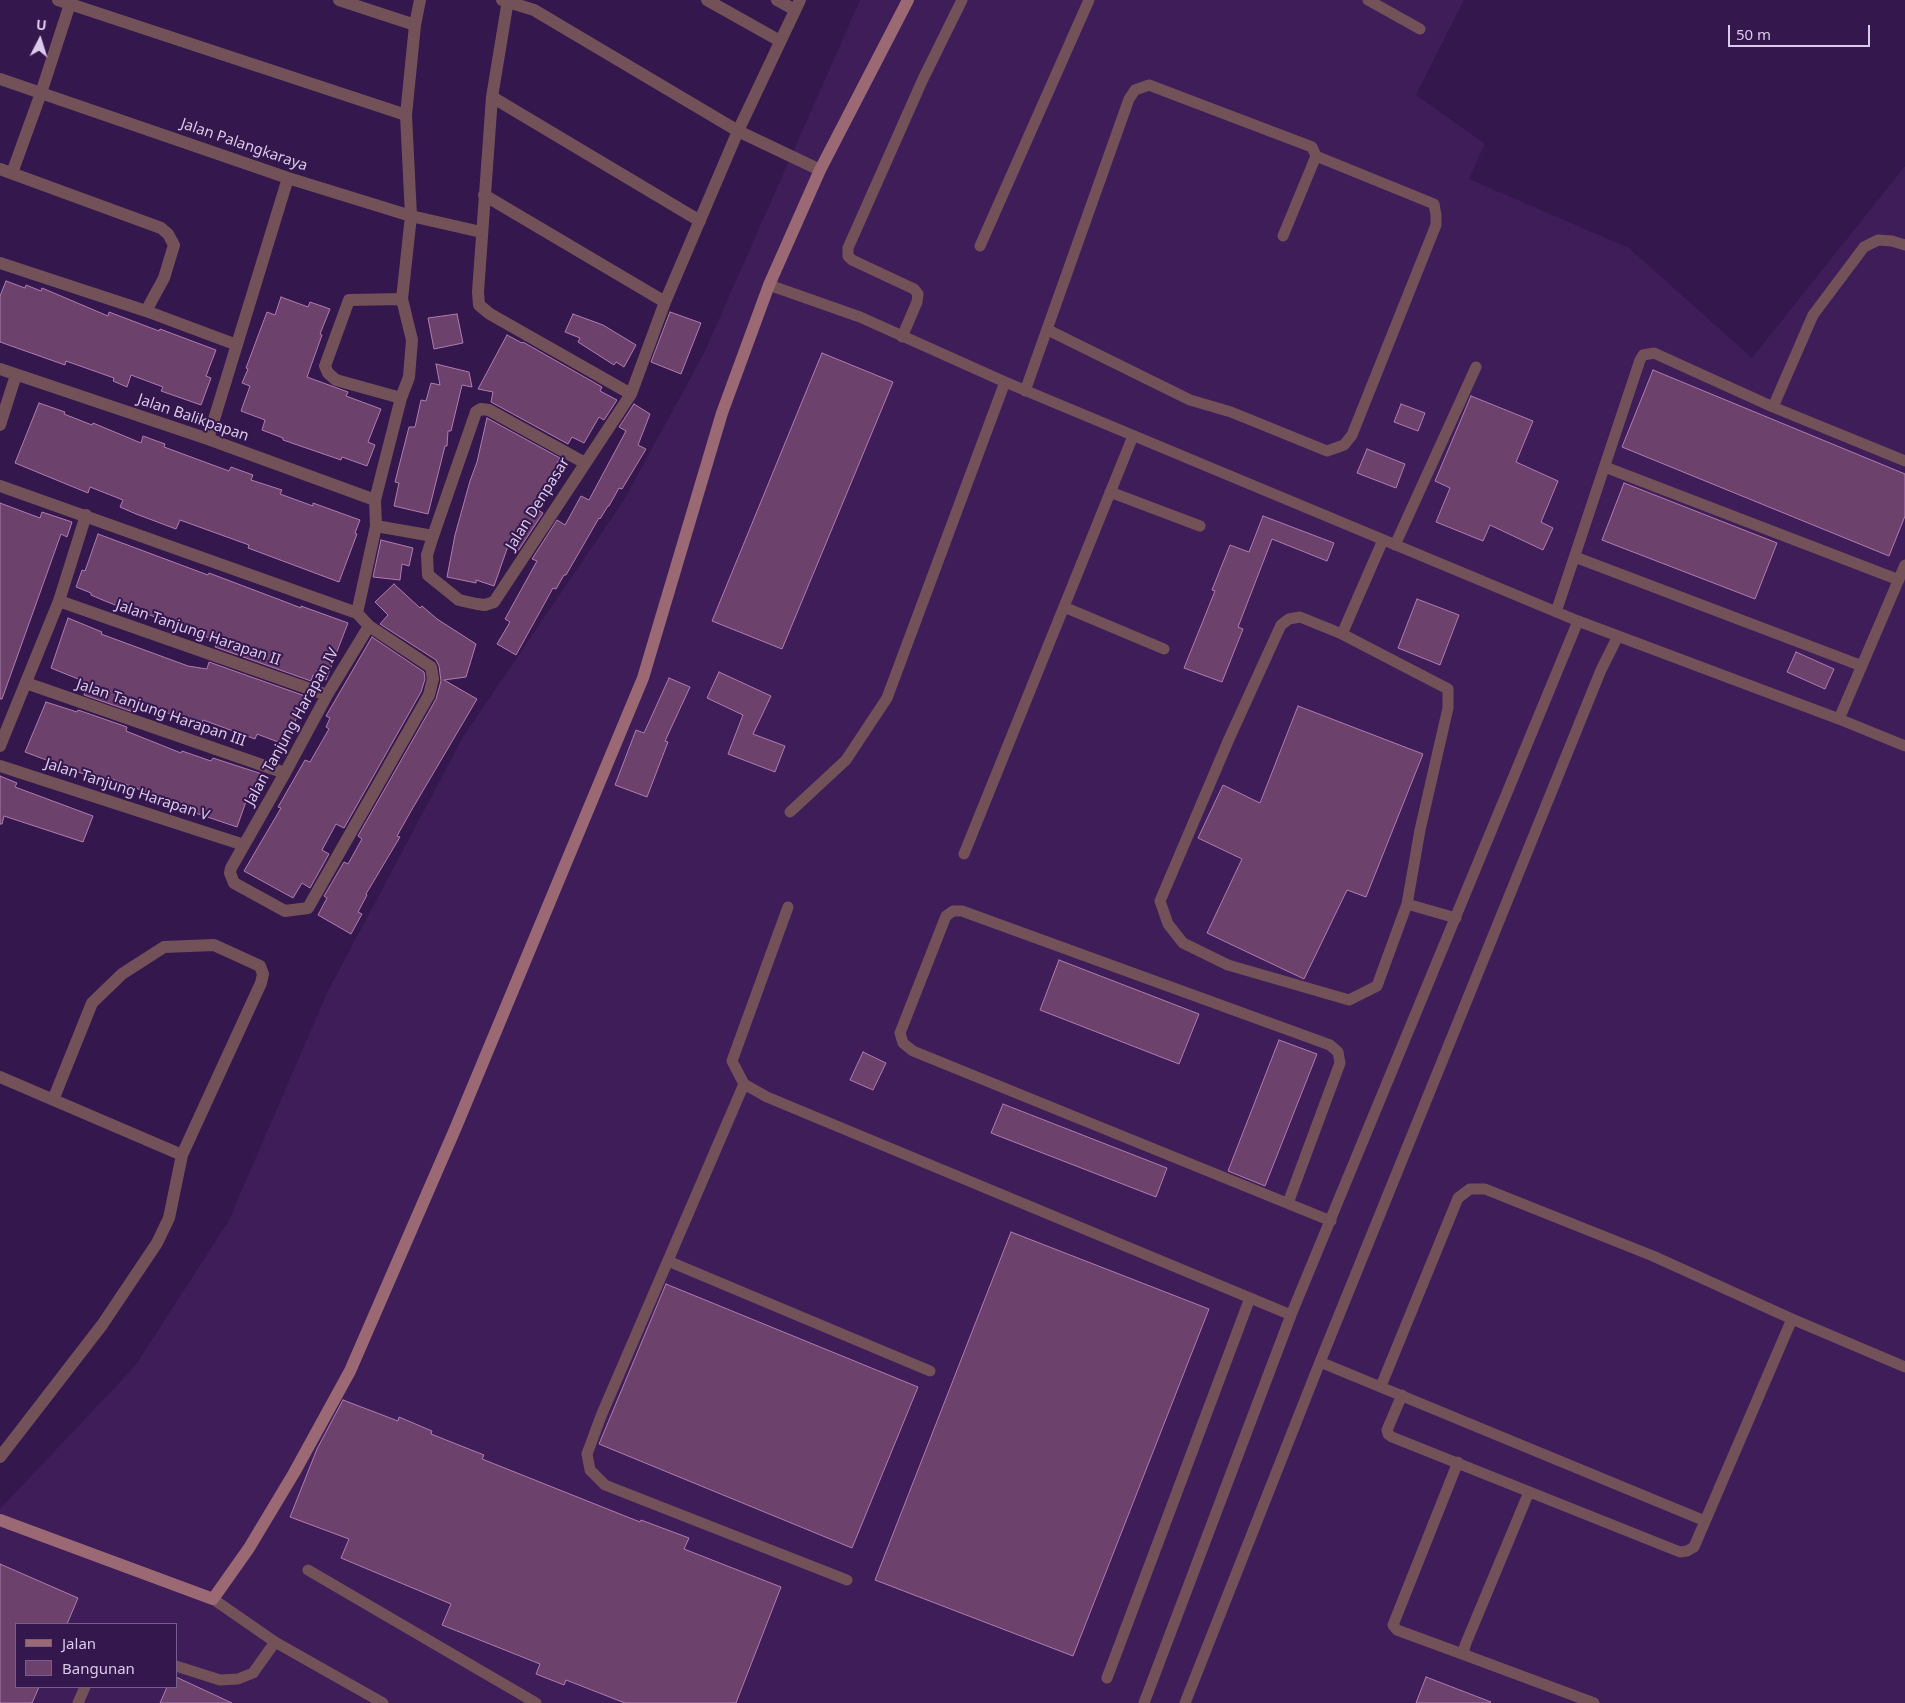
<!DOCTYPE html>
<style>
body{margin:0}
#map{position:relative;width:1905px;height:1703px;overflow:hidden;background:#34174c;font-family:"Noto Sans",sans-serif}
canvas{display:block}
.legend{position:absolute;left:15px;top:1623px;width:162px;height:65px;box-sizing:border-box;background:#34174c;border:1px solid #765f8c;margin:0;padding:6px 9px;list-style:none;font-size:15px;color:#dacaeb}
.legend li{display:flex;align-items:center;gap:10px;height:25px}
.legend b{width:25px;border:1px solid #765f8c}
.north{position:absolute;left:15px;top:15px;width:50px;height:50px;-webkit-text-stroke:4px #34174c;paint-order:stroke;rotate:5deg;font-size:14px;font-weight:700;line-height:20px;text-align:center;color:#dacaeb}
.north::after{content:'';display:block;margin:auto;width:18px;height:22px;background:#dacaeb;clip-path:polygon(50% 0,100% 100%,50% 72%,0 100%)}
.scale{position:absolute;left:1728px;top:25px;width:142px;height:22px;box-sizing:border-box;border:2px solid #dacaeb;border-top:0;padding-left:6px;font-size:15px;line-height:18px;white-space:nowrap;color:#dacaeb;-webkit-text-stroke:4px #34174c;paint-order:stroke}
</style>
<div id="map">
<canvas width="1905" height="1703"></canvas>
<ul class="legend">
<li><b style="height:6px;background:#9b6973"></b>Jalan</li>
<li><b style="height:14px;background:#6c426c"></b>Bangunan</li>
</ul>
<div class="north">U</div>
<div class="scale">50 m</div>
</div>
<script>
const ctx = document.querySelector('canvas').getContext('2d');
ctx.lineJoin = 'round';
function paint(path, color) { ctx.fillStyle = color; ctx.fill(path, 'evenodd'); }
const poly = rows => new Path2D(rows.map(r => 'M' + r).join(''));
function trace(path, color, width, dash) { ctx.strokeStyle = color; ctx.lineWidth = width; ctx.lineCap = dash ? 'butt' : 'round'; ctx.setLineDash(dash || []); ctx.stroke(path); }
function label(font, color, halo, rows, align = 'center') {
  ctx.font = font + ' "Noto Sans",sans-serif'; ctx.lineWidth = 4; ctx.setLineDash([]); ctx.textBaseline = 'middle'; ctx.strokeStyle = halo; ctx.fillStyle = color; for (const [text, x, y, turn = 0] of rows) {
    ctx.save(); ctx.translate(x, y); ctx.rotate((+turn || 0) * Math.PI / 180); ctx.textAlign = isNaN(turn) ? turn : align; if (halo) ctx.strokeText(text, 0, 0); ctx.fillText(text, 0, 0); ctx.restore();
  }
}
const built = poly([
 [860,0,1464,0,1416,95,1485,144,1469,179,1629,248,1752,358,1905,166,1905,1703,0,1703,0,1509,135,1366,228,1222,327,993,463,737,624,500,704,353],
 [16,1624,176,1624,176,1687,16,1687]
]);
const building = poly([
 [6,281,25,288,26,285,41,291,42,288,108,316,109,312,159,331,160,329,216,350,206,376,211,378,201,405,161,391,163,387,131,375,127,387,113,381,114,378,66,361,65,365,0,342,0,296,6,281],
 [281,297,308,307,310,302,330,309,320,334,322,335,307,377,348,392,346,396,381,409,368,442,375,445,367,466,342,457,341,460,283,440,283,438,262,430,265,420,241,411,250,386,242,383,248,369,246,368,267,312,275,315,281,297],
 [670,312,701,323,681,374,651,362,670,312],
 [457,314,463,343,434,349,428,318,457,314],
 [573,314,603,325,636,345,624,367,616,362,614,365,578,342,580,338,565,332,573,314],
 [507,335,522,343,523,342,602,387,600,391,617,400,604,420,599,417,584,443,572,437,568,444,491,402,493,392,478,389,507,335],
 [822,353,893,382,782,649,712,621,822,353],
 [436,364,469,372,472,387,462,385,451,431,448,431,447,446,445,446,428,514,394,506,399,483,395,482,409,427,415,427,421,400,426,401,431,383,440,385,436,364],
 [1653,370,1905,474,1905,516,1889,556,1622,447,1653,370],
 [1471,396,1533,421,1516,462,1558,481,1541,522,1553,528,1543,550,1490,525,1483,541,1436,522,1450,488,1435,481,1471,396],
 [39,403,65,412,64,414,92,425,93,423,141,443,143,436,165,444,164,447,229,471,231,467,253,475,251,480,282,490,280,494,313,506,313,503,360,520,355,533,357,534,339,582,248,548,249,545,180,520,176,529,136,514,120,507,123,500,90,487,88,493,15,463,39,403],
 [634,404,650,414,638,445,646,449,622,489,619,488,609,506,608,506,600,519,599,518,566,575,564,575,556,589,553,588,516,655,497,644,510,622,505,619,537,561,532,559,557,520,565,525,581,496,589,500,626,431,619,427,634,404],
 [1401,404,1425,413,1418,431,1394,422,1401,404],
 [487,418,560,458,557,463,562,466,538,510,543,513,518,551,508,546,494,586,476,580,476,583,447,577,455,535,470,481,477,462,487,418],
 [1367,449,1405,464,1396,488,1357,473,1367,449],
 [1624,483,1777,543,1755,599,1602,540,1624,483],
 [0,503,40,518,42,512,72,522,67,537,61,534,2,699,0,699,0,503],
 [1263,516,1334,543,1327,561,1272,539,1238,627,1243,629,1222,682,1184,668,1215,591,1212,590,1230,545,1249,552,1263,516],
 [98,534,208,575,209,573,283,601,301,608,301,606,348,623,326,680,313,675,311,681,215,647,217,641,134,609,133,612,105,601,91,595,91,593,76,587,82,570,85,571,98,534],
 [381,540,413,548,409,566,402,564,400,580,373,577,381,540],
 [394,584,420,608,422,606,437,619,476,644,466,677,444,680,477,699,411,811,397,836,400,837,366,894,367,895,358,912,362,914,351,934,318,915,327,898,324,896,344,862,348,864,362,839,358,836,436,699,441,681,439,666,436,660,380,624,388,615,375,602,394,584],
 [1417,599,1459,615,1440,665,1398,648,1417,599],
 [68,618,102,632,101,634,188,666,207,669,209,662,305,696,286,745,257,734,255,739,203,720,201,725,137,702,133,712,84,695,88,683,51,668,68,618],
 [372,637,424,672,425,679,421,692,344,828,336,824,322,850,329,854,310,888,302,883,293,898,244,871,281,808,278,807,305,760,310,762,329,729,326,727,330,718,326,716,372,637],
 [1796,652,1834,669,1825,689,1787,672,1796,652],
 [719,672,771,696,753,734,785,746,775,772,728,754,743,715,707,698,719,672],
 [669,678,690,687,665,741,668,742,647,797,615,785,636,730,644,733,669,678],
 [46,702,77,712,78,710,127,727,126,731,181,753,182,751,211,761,213,758,262,774,253,798,248,796,237,827,148,797,149,793,112,779,110,784,25,752,46,702],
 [1298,706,1423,754,1366,897,1347,890,1304,979,1207,933,1242,859,1198,838,1223,785,1260,803,1298,706],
 [0,776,17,783,15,787,93,816,83,842,4,816,2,824,0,824,0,776],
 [1059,960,1199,1014,1179,1064,1040,1010,1059,960],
 [1279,1040,1317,1054,1265,1186,1228,1171,1279,1040],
 [863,1052,886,1063,873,1090,850,1080,863,1052],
 [1003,1104,1167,1168,1156,1197,991,1133,1003,1104],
 [1011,1232,1209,1309,1073,1656,875,1580,1011,1232],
 [666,1284,918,1387,852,1548,599,1444,666,1284],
 [343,1400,398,1421,399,1417,432,1431,431,1434,484,1455,482,1459,640,1522,641,1520,689,1538,684,1549,781,1587,736,1703,625,1703,566,1680,564,1685,536,1674,540,1664,442,1625,451,1604,341,1558,349,1539,290,1517,317,1449,343,1400],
 [0,1564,78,1598,67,1624,16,1624,16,1687,39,1687,32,1703,0,1703,0,1564],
 [176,1677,232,1703,160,1703,167,1687,176,1687,176,1677],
 [1426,1677,1491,1702,1490,1703,1416,1703,1426,1677]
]);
const lane = poly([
 [1368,0,1420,29],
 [980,246,1089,0],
 [769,285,860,317,1005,382,1578,621,1839,719,1905,746],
 [1048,330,1190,400,1231,412,1327,451,1344,445,1352,435,1436,225,1436,215,1434,204,1316,156],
 [902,337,917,302,918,294,914,289,852,260,848,256,848,248,923,79,962,0],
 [1025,391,1129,99,1135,90,1149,85,1312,147,1316,156,1283,236],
 [1773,407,1813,315,1864,247,1878,240,1892,241,1905,245],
 [1605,467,1899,580],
 [1110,492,1200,526],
 [1395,545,1476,367],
 [1575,557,1862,666],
 [1064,607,1164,649],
 [1556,612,1640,360,1643,355,1654,353,1773,407,1905,461],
 [1342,634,1448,689,1448,708,1420,830,1407,904,1377,986,1349,1000,1228,965,1183,943,1168,924,1160,901,1229,739,1281,625,1289,619,1300,617,1342,634,1383,540],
 [1839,719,1905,565],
 [790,812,846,760,887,698,1005,382],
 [964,854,1133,436],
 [1407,904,1456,918],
 [788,907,732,1061,744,1084,767,1097,1291,1315],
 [744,1084,601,1416,587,1454,590,1470,605,1485,847,1580],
 [1288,1203,1340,1063,1338,1052,1330,1045,962,911,953,911,946,916,900,1033,903,1043,913,1051,1331,1221],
 [668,1261,930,1371],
 [1320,1362,1705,1521],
 [1381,1386,1458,1198,1470,1189,1485,1189,1653,1256,1792,1319,1905,1367],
 [1402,1395,1387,1430,1388,1434,1392,1437,1680,1552,1687,1551,1694,1547,1792,1319],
 [1458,1462,1393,1625,1397,1630,1465,1655],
 [1529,1492,1466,1643,1464,1649,1465,1655,1594,1703],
 [308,1570,536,1703],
 [213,1599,275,1642,383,1703],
 [176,1666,220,1680,238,1679,253,1673,275,1642],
 [1107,1678,1250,1298],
 [78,1703,85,1687],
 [1144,1703,1291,1315,1578,621],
 [1185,1703,1320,1362,1601,670,1618,636]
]);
const street = poly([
 [58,0,406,115],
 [339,0,415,25],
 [502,0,534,10,738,131,820,170],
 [508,0,492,97,478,292,479,305,490,314,631,394],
 [707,0,780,41],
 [777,0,795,10],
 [0,79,288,178,411,216,481,232],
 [492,97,700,221],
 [0,169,161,228,168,234,174,245,164,278,146,311,0,263],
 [12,173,41,93,70,4],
 [484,195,665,302],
 [146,311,237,345],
 [0,369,208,439,375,500],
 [401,398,336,380,328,373,325,366,349,300,402,299],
 [0,425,16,375],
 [208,439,288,178],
 [585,463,489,410,481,409,476,412,433,536,427,555,428,575,459,600,477,604,485,605,494,602,631,394,665,302,738,131,800,0],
 [0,486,357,613,369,626,431,667,433,679,429,695,308,908,285,911,234,883,230,873,231,868,285,773,327,695,369,626],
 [376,526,433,536],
 [59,601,327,695],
 [357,613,376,526,375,500,401,398,409,377,412,340,402,299,411,216,406,115,415,25,420,0],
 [26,683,285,773],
 [0,746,59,601,86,515],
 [0,766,244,845],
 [0,1077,182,1155],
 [0,1457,102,1325,157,1243,169,1218,182,1155,261,983,263,974,260,966,214,945,164,947,122,974,92,1003,53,1100]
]);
const secondary = poly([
 [0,1520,213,1599,249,1548,294,1473,350,1371,456,1127,643,678,722,413,769,285,820,170,908,0]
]);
const streetNames = [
 ["Jalan Palangkaraya",244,145,19],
 ["Jalan Balikpapan",193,418,19],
 ["Jalan Denpasar",538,504,-58],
 ["Jalan Tanjung Harapan II",198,633,19],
 ["Jalan Tanjung Harapan III",161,713,19],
 ["Jalan Tanjung Harapan IV",292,727,-61],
 ["Jalan Tanjung Harapan V",127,790,18]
];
paint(built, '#3e1d59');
paint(building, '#6c426c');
trace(building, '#b07cb0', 1);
trace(lane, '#725258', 11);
trace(street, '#725258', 12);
trace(secondary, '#9b6973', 12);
label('15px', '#dacaeb', '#34174c', streetNames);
</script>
